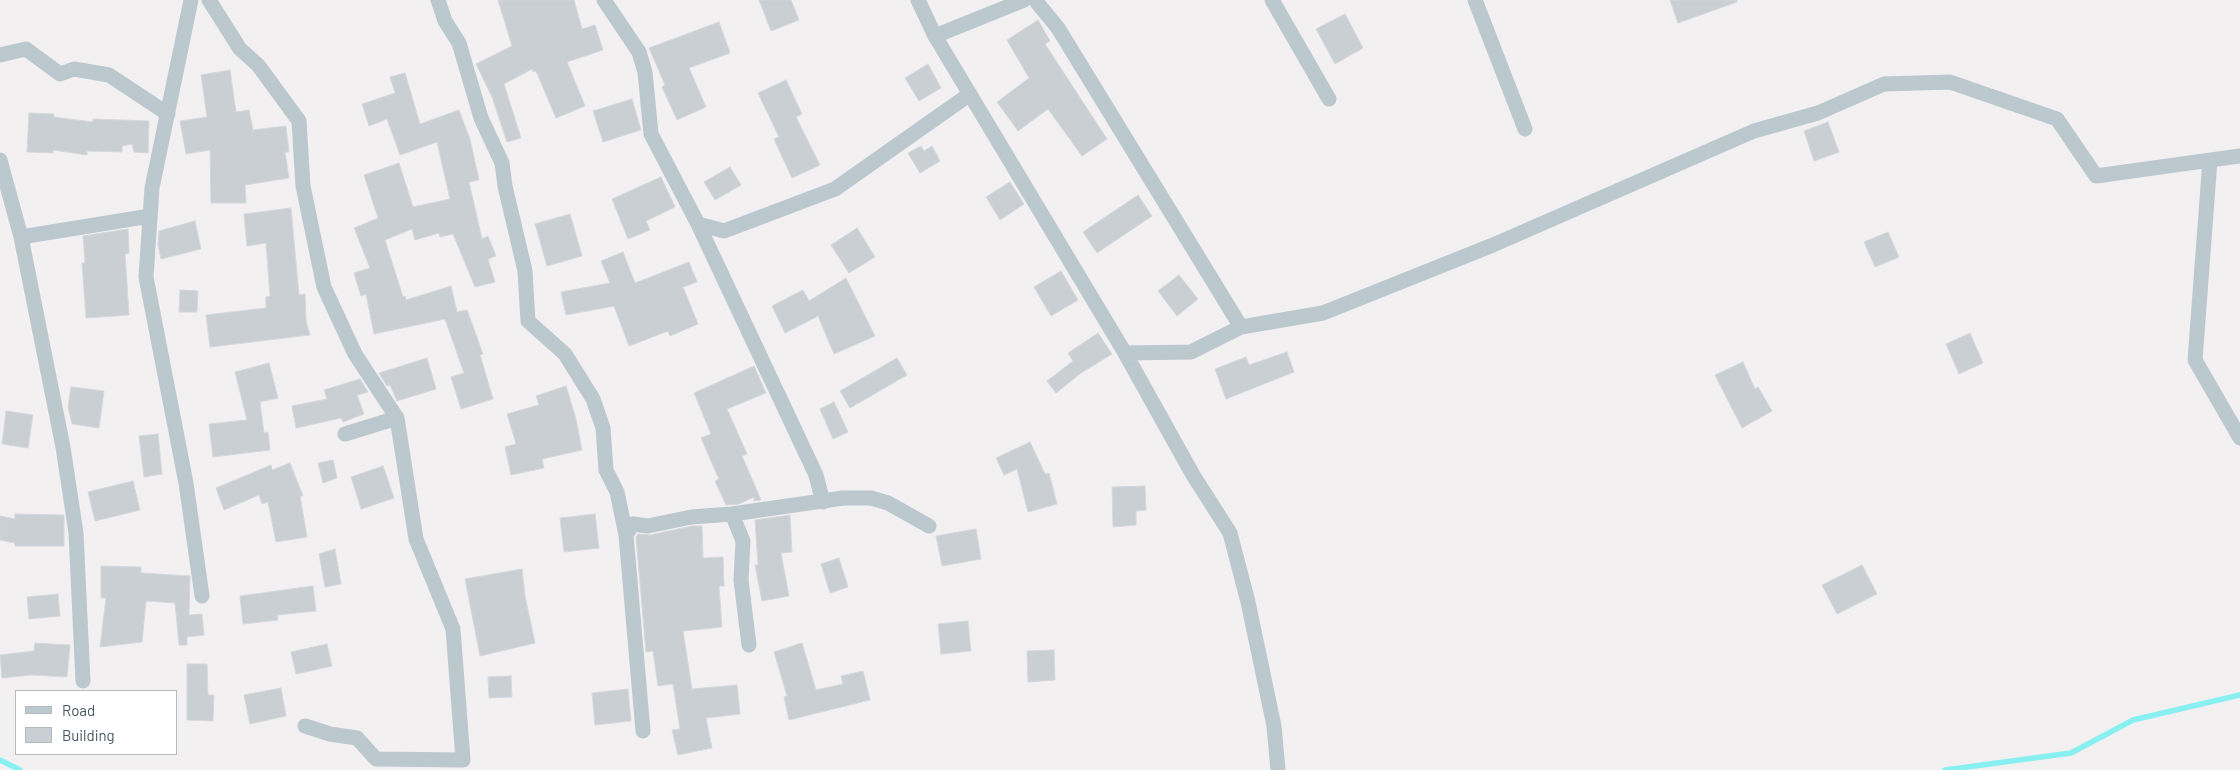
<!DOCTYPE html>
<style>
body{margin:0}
#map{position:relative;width:2240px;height:770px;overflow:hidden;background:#f3f0f1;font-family:Barlow,sans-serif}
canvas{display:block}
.legend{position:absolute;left:15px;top:690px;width:162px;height:65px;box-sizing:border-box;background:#fff;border:1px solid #b5bcbf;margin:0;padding:6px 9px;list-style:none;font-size:15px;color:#47585f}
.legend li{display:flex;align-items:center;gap:10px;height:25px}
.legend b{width:25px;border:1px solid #b5bcbf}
</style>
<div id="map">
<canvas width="2240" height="770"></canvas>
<ul class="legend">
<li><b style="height:6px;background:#bbc8ce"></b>Road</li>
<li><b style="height:14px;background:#cacfd3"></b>Building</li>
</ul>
</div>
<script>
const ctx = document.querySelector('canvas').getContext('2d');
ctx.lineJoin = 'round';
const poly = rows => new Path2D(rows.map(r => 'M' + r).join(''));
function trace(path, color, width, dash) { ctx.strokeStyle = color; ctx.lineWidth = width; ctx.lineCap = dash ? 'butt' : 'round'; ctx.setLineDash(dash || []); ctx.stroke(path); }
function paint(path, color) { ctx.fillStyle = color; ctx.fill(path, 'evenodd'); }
const stream = poly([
 [0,760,20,770],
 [1945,770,2071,753,2133,720,2240,695]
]);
const building = poly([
 [498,0,574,0,582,29,595,25,603,50,567,62,585,106,556,118,536,71,533,72,532,69,504,84,521,138,507,142,492,97,476,64,512,46,498,0],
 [759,0,791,0,799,20,771,31,759,0],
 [1670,0,1737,0,1737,2,1678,23,1670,0],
 [1345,14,1363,48,1335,64,1316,29,1345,14],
 [1038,20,1050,41,1045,44,1107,139,1082,156,1048,109,1018,131,997,102,1029,78,1007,40,1038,20],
 [719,22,730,53,689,68,706,107,677,120,662,87,665,85,649,48,719,22],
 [928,64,941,88,919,101,905,78,928,64],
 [230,70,236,112,249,110,253,130,286,126,289,152,285,152,289,178,245,185,246,203,211,203,210,150,186,154,180,121,207,117,201,75,230,70],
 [405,73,420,124,459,110,470,139,479,180,469,182,482,239,488,236,496,256,488,259,495,282,475,287,453,234,440,237,439,233,415,240,412,229,385,240,403,297,405,296,406,300,451,286,457,312,467,310,483,354,480,355,493,399,461,409,451,377,464,373,445,319,374,334,366,294,361,296,354,273,370,268,354,228,378,218,364,175,399,163,413,207,450,199,437,142,400,155,387,119,369,126,362,104,395,93,390,77,405,73],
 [786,80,802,114,796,117,820,165,792,178,774,139,779,137,758,93,786,80],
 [632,99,641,130,603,142,593,111,632,99],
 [29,113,54,114,54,117,93,122,93,119,149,121,148,153,134,152,132,144,122,146,122,152,87,151,87,155,53,150,53,153,27,152,29,113],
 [1828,122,1839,152,1814,161,1804,131,1828,122],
 [921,146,924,151,932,146,940,161,920,173,908,153,921,146],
 [730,167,741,185,715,200,704,182,730,167],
 [661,177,675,207,646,221,650,230,628,239,612,199,661,177],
 [1010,182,1024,204,1000,220,986,197,1010,182],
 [1138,195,1152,216,1097,253,1083,232,1138,195],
 [291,208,299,295,305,294,306,321,310,335,210,347,206,315,266,308,266,297,270,296,266,243,247,246,244,214,291,208],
 [570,214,582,256,547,266,535,224,570,214],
 [195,221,201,249,161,259,158,245,159,231,195,221],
 [857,228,875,257,849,273,831,245,857,228],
 [128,229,129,253,125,254,129,315,86,318,82,263,85,263,83,236,128,229],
 [1888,232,1899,257,1875,267,1864,242,1888,232],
 [623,252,635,283,689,262,697,282,683,287,698,324,670,336,668,331,629,346,614,306,566,315,561,292,610,283,601,261,623,252],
 [1061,271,1078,300,1051,316,1034,287,1061,271],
 [1179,275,1198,299,1177,316,1158,291,1179,275],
 [846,278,875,336,834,354,818,316,785,333,772,306,803,290,809,301,846,278],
 [180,290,198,291,197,312,179,312,180,290],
 [1098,333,1112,354,1081,373,1056,393,1047,381,1073,361,1068,353,1098,333],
 [1970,333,1983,363,1959,374,1946,344,1970,333],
 [1287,352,1294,372,1226,399,1215,369,1246,357,1249,365,1287,352],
 [427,358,436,389,397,401,390,385,387,386,379,373,427,358],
 [897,358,907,375,850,408,840,391,897,358],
 [1743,362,1755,389,1758,387,1772,411,1742,428,1715,375,1743,362],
 [269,363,278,398,260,402,264,433,268,432,270,450,213,457,209,424,247,420,235,372,269,363],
 [754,366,766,393,727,409,747,454,742,456,761,500,754,501,754,497,739,504,726,505,715,481,719,479,701,438,711,434,694,393,754,366],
 [360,379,368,392,357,395,364,414,343,422,341,418,296,428,292,406,327,399,324,390,360,379],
 [566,386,576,419,582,450,542,459,544,468,511,475,505,447,516,444,507,414,539,405,536,396,566,386],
 [71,387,104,391,99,428,72,424,68,407,71,387],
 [834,402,848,432,833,439,820,409,834,402],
 [6,411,33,415,28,448,2,444,6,411],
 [158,434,162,474,144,477,139,436,158,434],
 [1030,442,1045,474,1049,473,1057,504,1028,512,1017,469,1004,475,996,458,1030,442],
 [333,460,337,478,323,483,318,463,333,460],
 [290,463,303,496,300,496,307,537,276,542,268,502,262,504,259,495,224,510,216,488,271,465,272,470,290,463],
 [383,466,394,498,361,509,351,477,383,466],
 [133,481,140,510,95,521,88,492,133,481],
 [1145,486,1146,510,1136,511,1136,525,1113,527,1112,487,1145,486],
 [15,514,64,515,64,546,15,546,15,543,0,540,0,516,15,519,15,514],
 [595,514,599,548,564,552,560,518,595,514],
 [790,515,792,552,781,553,789,596,762,601,755,565,758,565,755,520,790,515],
 [692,526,702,526,703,558,723,557,724,586,719,586,722,627,683,631,692,689,737,685,740,714,706,718,712,748,678,755,672,730,680,729,673,684,658,686,653,651,646,652,636,537,638,534,650,535,692,526],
 [976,529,981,559,942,566,936,536,976,529],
 [335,549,341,584,325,587,319,554,335,549],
 [839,558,848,587,830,593,821,564,839,558],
 [1862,565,1877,594,1837,614,1822,585,1862,565],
 [101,566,141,567,141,573,190,576,189,615,202,614,204,635,187,637,187,645,179,645,175,603,146,601,142,642,100,647,106,598,101,598,101,566],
 [522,569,525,596,535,643,480,656,465,579,522,569],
 [313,586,316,611,277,615,278,620,243,624,240,596,313,586],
 [58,594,60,616,29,619,27,597,58,594],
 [968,621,971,651,941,654,938,624,968,621],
 [35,643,70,645,67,677,31,675,2,678,0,655,34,651,35,643],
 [802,643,816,690,843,684,841,676,863,671,870,700,789,720,784,697,787,696,774,652,802,643],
 [327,644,332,666,296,674,291,652,327,644],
 [1054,650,1055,680,1028,682,1027,651,1054,650],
 [187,664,207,664,208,695,214,695,213,721,187,720,187,664],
 [511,676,512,697,489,698,488,677,511,676],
 [281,688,286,716,250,724,244,695,281,688],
 [628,689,631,721,595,725,592,693,628,689]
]);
const minor = poly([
 [191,0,152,188,146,277,186,483,202,596],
 [209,0,240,49,258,65,299,121,303,186,324,287,355,354,397,418,416,539,453,629,463,760,376,759,357,738,330,734,305,726],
 [438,0,445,21,459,43,481,118,502,163,505,186,525,271,528,321,565,354,593,399,603,428,606,470,617,492,626,535,633,524,648,526,691,517,732,514,843,498,871,498,888,503,929,526],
 [604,0,639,52,645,72,651,134,698,224,713,228,724,231,835,189,970,94],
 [918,0,935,36,1125,353,1193,475,1230,533,1248,602,1274,726,1278,770],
 [1035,0,1058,28,1241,327],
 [1272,0,1329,99],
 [1475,0,1525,129],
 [935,36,1024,0],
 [0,55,26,49,60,74,74,69,109,75,168,114],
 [0,160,21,237],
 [2210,160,2195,360,2240,438],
 [698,224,816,475,823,502],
 [1125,353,1191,352,1241,327,1323,313,1493,245,1754,131,1818,113,1884,84,1950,82,2057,119,2096,176,2240,156],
 [345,434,397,418],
 [732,514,743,541,741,580,749,645],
 [626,535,643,731],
 [83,681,76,533,63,447,21,237,150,216]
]);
trace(stream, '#88f0f1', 5.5);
paint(building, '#cacfd3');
trace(building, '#d4d8dc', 1);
trace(minor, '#bbc8ce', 15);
</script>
